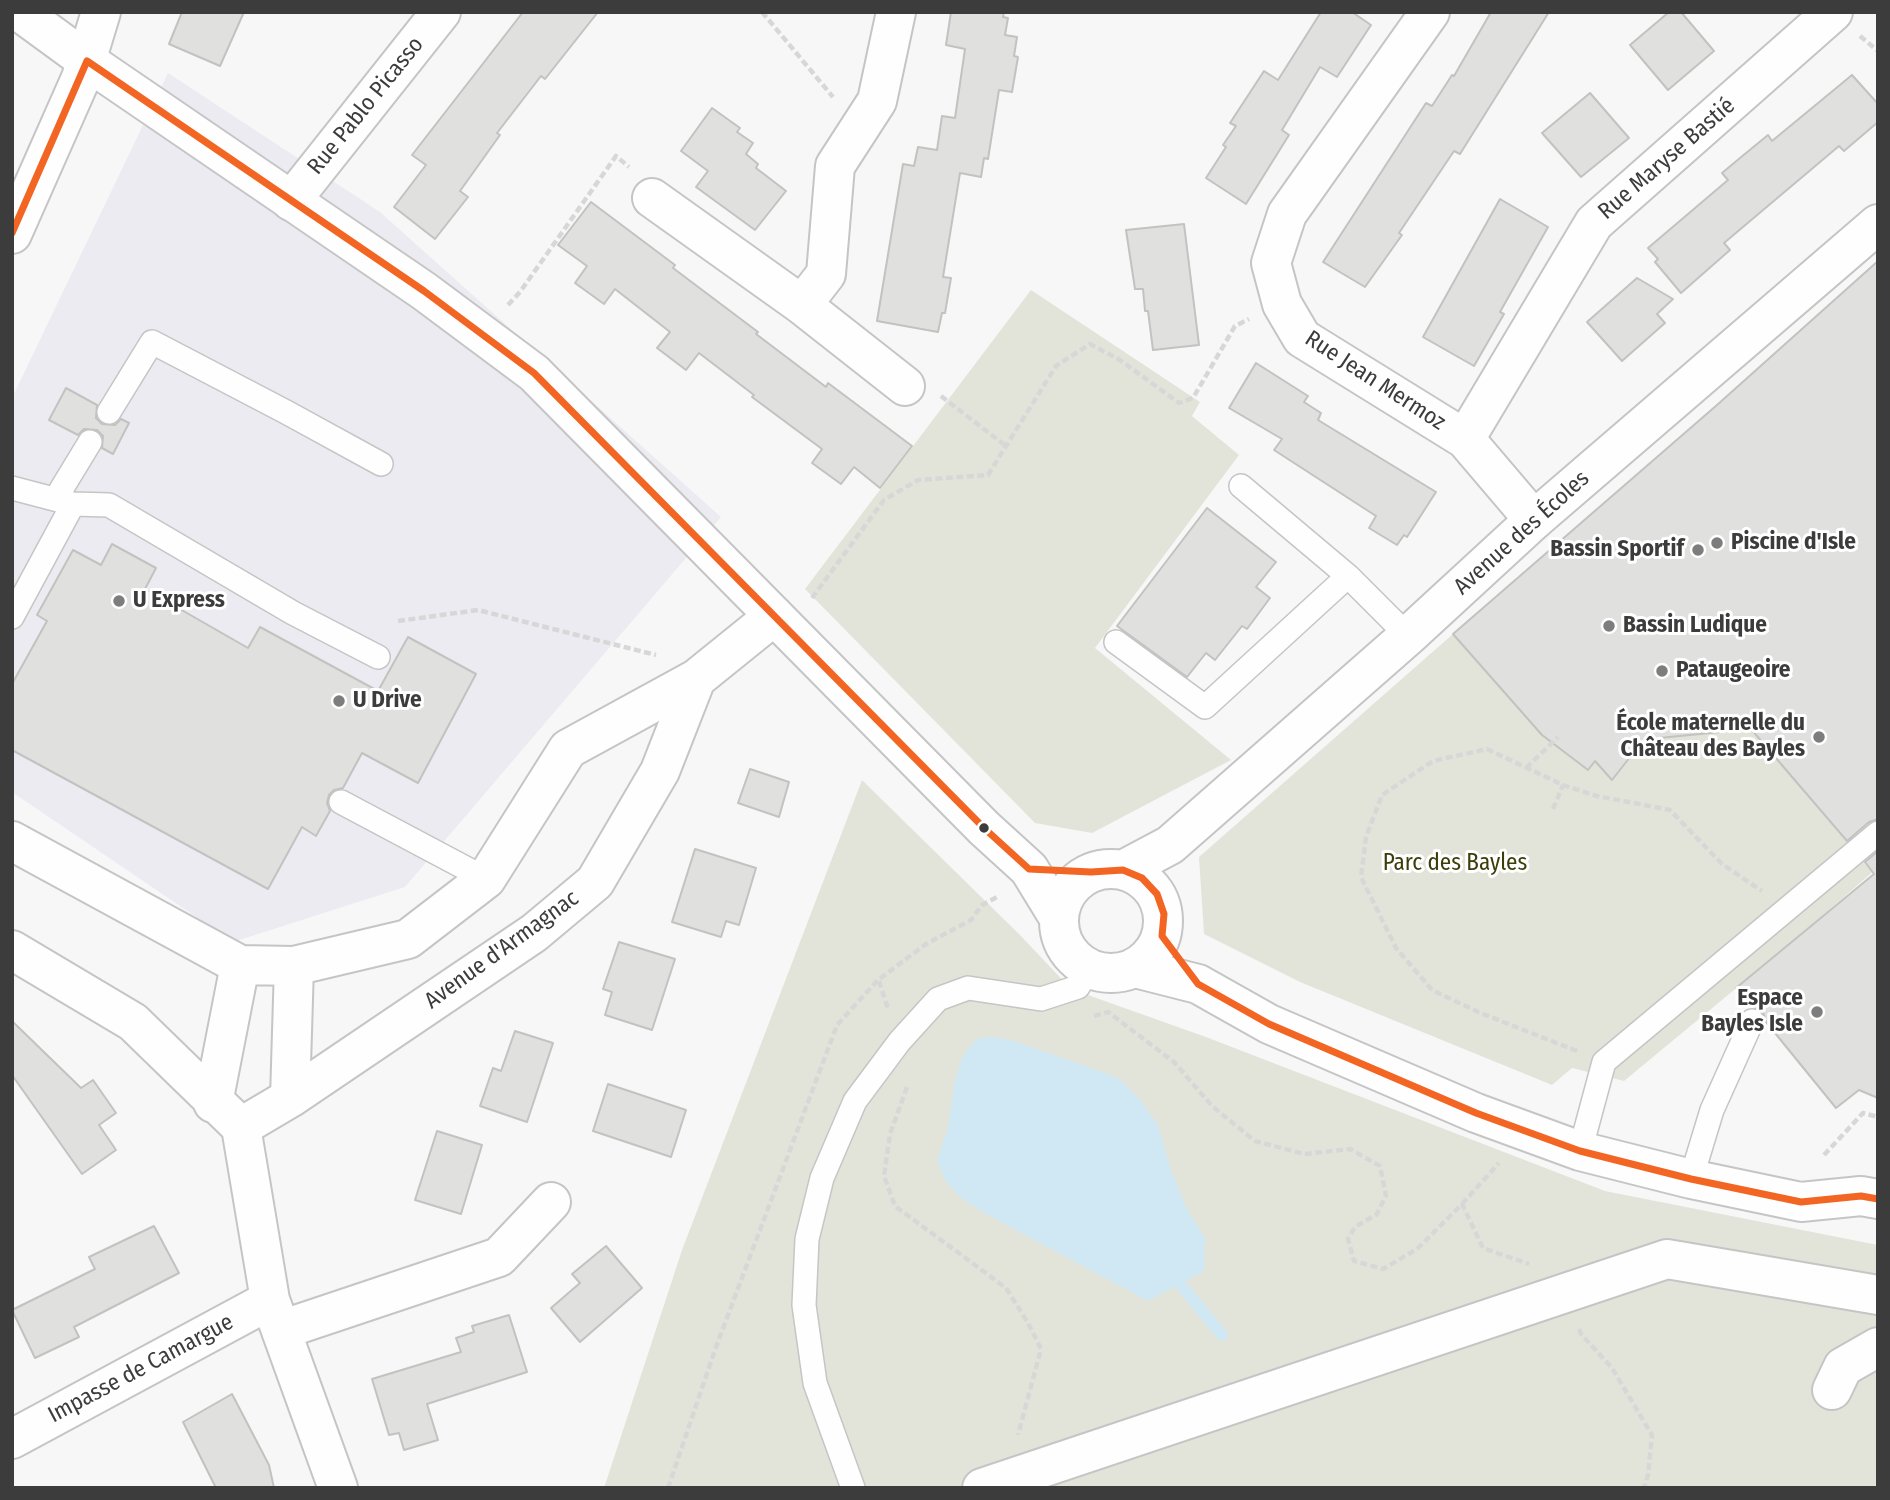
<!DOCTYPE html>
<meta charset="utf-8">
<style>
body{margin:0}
#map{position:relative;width:1890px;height:1500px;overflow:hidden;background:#f7f7f7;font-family:"Fira Sans Condensed",sans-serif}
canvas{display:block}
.frame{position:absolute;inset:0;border:14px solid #3c3c3d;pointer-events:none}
</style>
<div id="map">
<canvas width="1890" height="1500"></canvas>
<div class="frame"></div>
</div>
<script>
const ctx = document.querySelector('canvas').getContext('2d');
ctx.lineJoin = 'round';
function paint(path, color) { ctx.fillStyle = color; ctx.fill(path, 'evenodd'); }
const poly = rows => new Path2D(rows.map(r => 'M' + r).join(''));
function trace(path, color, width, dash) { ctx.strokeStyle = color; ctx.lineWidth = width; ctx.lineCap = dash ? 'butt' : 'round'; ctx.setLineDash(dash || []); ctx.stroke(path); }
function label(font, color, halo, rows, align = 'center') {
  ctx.font = font + ' "Fira Sans Condensed",sans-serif'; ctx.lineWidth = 6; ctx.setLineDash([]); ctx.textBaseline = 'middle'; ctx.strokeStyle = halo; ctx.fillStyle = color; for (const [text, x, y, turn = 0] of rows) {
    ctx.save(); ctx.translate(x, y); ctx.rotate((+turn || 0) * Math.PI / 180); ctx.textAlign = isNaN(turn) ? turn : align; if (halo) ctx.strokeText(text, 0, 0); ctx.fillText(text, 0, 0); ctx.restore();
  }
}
const built = poly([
 [168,73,380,212,721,517,405,887,233,942,12,792,12,398]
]);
const green = poly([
 [1031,290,1200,402,1192,416,1239,455,1095,648,1231,760,1092,833,1035,823,805,589],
 [1486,605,1636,742,1645,745,1649,739,1740,730,1748,723,1844,839,1876,869,1798,937,1624,1081,1572,1068,1552,1085,1300,982,1204,934,1199,857],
 [862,780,1020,935,1071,989,1206,1037,1605,1191,1878,1245,1878,1488,604,1488,682,1250]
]);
const water = poly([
 [994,1037,1014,1041,1111,1075,1121,1080,1142,1102,1158,1125,1170,1168,1187,1209,1205,1238,1204,1271,1148,1301,984,1213,961,1198,945,1180,937,1161,948,1128,954,1084,962,1058,970,1046,979,1038]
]);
const stream = poly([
 [1181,1285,1222,1335]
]);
const building = poly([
 [182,12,244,12,220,66,169,44,182,12],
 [523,12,598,12,545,79,541,76,497,133,500,135,460,191,468,197,435,239,394,207,426,165,412,155,523,12],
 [951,12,1004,12,1003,17,1008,18,1005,35,1017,37,1014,56,1018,57,1012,92,999,90,988,159,984,158,981,177,960,173,943,277,951,278,945,313,942,313,938,332,877,321,903,164,914,166,918,147,937,150,942,116,955,118,965,49,946,45,951,12],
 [1321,12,1352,12,1371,25,1337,77,1320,67,1282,130,1289,135,1246,204,1206,178,1226,147,1223,145,1236,126,1230,123,1264,71,1278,80,1321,12],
 [1491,12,1549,12,1460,154,1454,151,1399,233,1402,235,1365,287,1323,262,1426,103,1432,106,1452,75,1454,76,1491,12],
 [1669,12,1681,12,1714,51,1668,90,1630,45,1669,12],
 [1852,75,1878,104,1878,122,1844,151,1839,146,1724,243,1730,250,1681,293,1655,262,1658,259,1648,248,1728,180,1722,173,1740,158,1768,135,1772,141,1852,75],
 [1590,93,1629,138,1581,177,1542,133,1590,93],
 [712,108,740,128,737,132,753,143,746,154,758,164,756,168,786,191,755,230,696,187,708,171,681,151,712,108],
 [1500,199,1548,227,1500,312,1504,314,1474,366,1423,337,1500,199],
 [591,202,675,265,673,268,758,332,756,334,826,387,828,383,912,446,880,488,854,467,841,484,812,463,822,449,752,397,754,395,699,353,686,370,657,348,670,332,615,289,604,304,575,283,587,266,558,245,591,202],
 [1184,224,1199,345,1153,350,1148,311,1145,311,1143,289,1135,289,1126,230,1184,224],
 [1878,261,1878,819,1869,822,1847,841,1751,729,1649,739,1646,745,1641,743,1612,780,1595,761,1588,770,1542,735,1453,634,1717,405,1878,261],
 [1637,278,1673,299,1657,314,1665,323,1622,361,1587,322,1637,278],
 [1256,363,1308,396,1304,402,1321,413,1318,420,1436,492,1407,537,1404,535,1397,545,1369,528,1376,516,1274,450,1282,439,1229,408,1256,363],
 [66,388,97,405,96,418,102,424,115,425,121,419,129,423,113,454,102,448,103,436,97,430,84,429,78,435,49,420,66,388],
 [1207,508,1276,562,1256,587,1270,598,1247,629,1242,626,1215,660,1206,653,1187,677,1117,626,1207,508],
 [112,544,156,568,145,589,248,648,260,627,378,691,408,637,476,674,418,783,362,753,343,788,334,790,329,795,327,803,330,811,316,836,302,827,268,889,12,750,12,684,47,621,37,615,73,550,101,565,112,544],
 [750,769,789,782,779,817,738,803,750,769],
 [695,849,756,868,739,925,726,921,721,937,672,922,695,849],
 [1878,851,1878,1098,1859,1090,1836,1108,1766,1022,1763,1012,1753,1007,1736,988,1874,874,1865,862,1878,851],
 [619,942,675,959,652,1030,605,1015,612,992,603,989,619,942],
 [12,1021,81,1088,93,1080,116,1113,99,1125,116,1150,82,1174,12,1075,12,1021],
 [515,1031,553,1043,527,1122,480,1106,493,1068,501,1071,515,1031],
 [608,1084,686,1110,671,1157,593,1131,608,1084],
 [437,1131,482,1145,461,1214,415,1200,437,1131],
 [154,1226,179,1273,74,1327,79,1337,35,1358,12,1310,95,1269,89,1257,154,1226],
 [606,1246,642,1288,580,1342,551,1308,580,1283,572,1274,606,1246],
 [509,1315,527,1372,427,1404,438,1440,404,1450,399,1433,389,1435,372,1379,461,1352,456,1338,474,1332,472,1326,509,1315],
 [232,1394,269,1465,274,1488,216,1488,183,1422,232,1394]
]);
const path = poly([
 [762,12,833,97],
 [1860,36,1878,51],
 [508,305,520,292,616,156,629,167],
 [941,396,1006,446],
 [812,598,884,500,918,480,988,475,1056,366,1090,344,1120,360,1179,403,1193,398,1235,326,1249,319],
 [398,621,478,610,656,655],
 [1526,768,1558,737],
 [1553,809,1563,785],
 [879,981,888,1009],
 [1094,1016,1108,1012,1174,1062,1212,1106,1255,1141,1304,1154,1350,1149,1380,1166,1386,1196,1377,1214,1355,1227,1348,1239,1354,1261,1383,1269,1417,1249,1462,1204,1483,1248,1529,1264],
 [1577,1051,1478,1012,1432,990,1396,948,1361,877,1366,837,1382,795,1433,761,1487,749,1563,785,1597,796,1670,810,1722,864,1762,891],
 [907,1087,890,1134,884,1176,895,1206,1006,1288,1028,1323,1041,1349,1018,1435],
 [1824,1155,1863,1113,1878,1117],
 [1462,1204,1499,1163],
 [1579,1329,1581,1334,1612,1368,1652,1435,1648,1475,1644,1488],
 [668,1488,716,1347,837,1025,878,980,926,944,971,920,982,905,999,896]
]);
const lane = poly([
 [109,412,152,342,286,412,381,464],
 [1241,486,1348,576,1408,636],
 [12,488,73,504,109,505,293,613,378,657],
 [56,498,90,442],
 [12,617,73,504],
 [1116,642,1205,707,1348,576],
 [341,802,486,879],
 [1580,1151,1604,1062,1878,833],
 [1691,1179,1712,1110,1752,1021],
 [853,1488,815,1383,804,1305,807,1239,822,1178,855,1101,899,1042,938,999,968,988,1041,999,1078,987,1089,968]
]);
const street = poly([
 [1430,12,1287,214,1271,263,1282,304,1302,338,1465,439,1534,520],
 [652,198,802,305,826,274,835,166,877,101,896,12],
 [291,201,441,12],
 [802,305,905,386],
 [1465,439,1594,223,1833,12],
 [696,679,774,616],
 [12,841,240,965,294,966,408,939,486,879,568,749,696,679,660,771,595,882,534,933,290,1098,241,1127,133,1022,12,950],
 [290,1098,294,966],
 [213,1103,240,965],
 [241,1127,270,1300,338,1488],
 [281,1330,499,1257,551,1202],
 [1832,1390,1843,1367,1878,1347],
 [12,1439,270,1300],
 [982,1488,1667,1259,1878,1295]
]);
const secondary = poly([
 [20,12,87,61,424,291,534,373,984,828,1029,869,1059,918],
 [12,234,81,78,101,12],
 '1059 921a52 52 0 1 1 104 0a52 52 0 1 1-104 0Z',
 [1123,870,1170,845,1408,636,1534,520,1878,224],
 [1135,968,1198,984,1269,1024,1476,1113,1580,1151,1691,1179,1801,1202,1861,1196,1878,1199]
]);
const bus1 = poly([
 [12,233,87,61,424,291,534,373,984,828,1029,869,1091,872,1123,870,1142,878,1157,894,1164,914,1162,936,1198,984,1269,1024,1476,1113,1580,1151,1691,1179,1801,1202,1861,1196,1878,1199]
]);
const markers = [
 [1717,543,7,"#7d7d7e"],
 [1698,550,7,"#7d7d7e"],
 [119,601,7,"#7d7d7e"],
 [1609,626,7,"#7d7d7e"],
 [1662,671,7,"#7d7d7e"],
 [339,701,7,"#7d7d7e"],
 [1819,737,7,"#7d7d7e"],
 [984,828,6,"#3c3c3d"],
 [1817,1012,7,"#7d7d7e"]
];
const streetNames = [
 ["Rue Pablo Picasso",366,106,-51],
 ["Rue Maryse Bastié",1667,159,-41],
 ["Rue Jean Mermoz",1375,381,33],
 ["Avenue des Écoles",1522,533,-42],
 ["Avenue d'Armagnac",502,950,-36],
 ["Impasse de Camargue",141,1369,-28]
];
const poiNames = [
 ["Piscine d'Isle",1731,543],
 ["Bassin Sportif",1684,550,"right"],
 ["U Express",133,601],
 ["Bassin Ludique",1623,626],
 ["Pataugeoire",1676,671],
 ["U Drive",353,701],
 ["École maternelle du",1805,724,"right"],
 ["Château des Bayles",1805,750,"right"],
 ["Espace",1803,999,"right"],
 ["Bayles Isle",1803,1025,"right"]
];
const parkNames = [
 ["Parc des Bayles",1455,864]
];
paint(built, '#ecebf1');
paint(green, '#e3e4d9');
paint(water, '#d0e7f4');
trace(stream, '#d0e7f4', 12);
paint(building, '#e0e0df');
trace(building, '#c2c2c1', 2);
trace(lane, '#c5c5c5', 26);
trace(street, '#c5c5c5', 42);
trace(secondary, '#c5c5c5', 42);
trace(path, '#d7d7d7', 4.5, [7, 3.5]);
trace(lane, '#fefefe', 23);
trace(street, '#fefefe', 38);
trace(secondary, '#fefefe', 38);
trace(bus1, '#f26522', 7);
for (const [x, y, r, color] of markers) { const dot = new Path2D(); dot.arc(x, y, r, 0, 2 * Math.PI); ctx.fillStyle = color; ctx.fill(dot); trace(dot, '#fff', 2.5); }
label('23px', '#3c3c3d', '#fff', streetNames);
label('bold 23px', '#3c3c3d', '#fff', poiNames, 'left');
label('23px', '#3a3e09', '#fff', parkNames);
</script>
